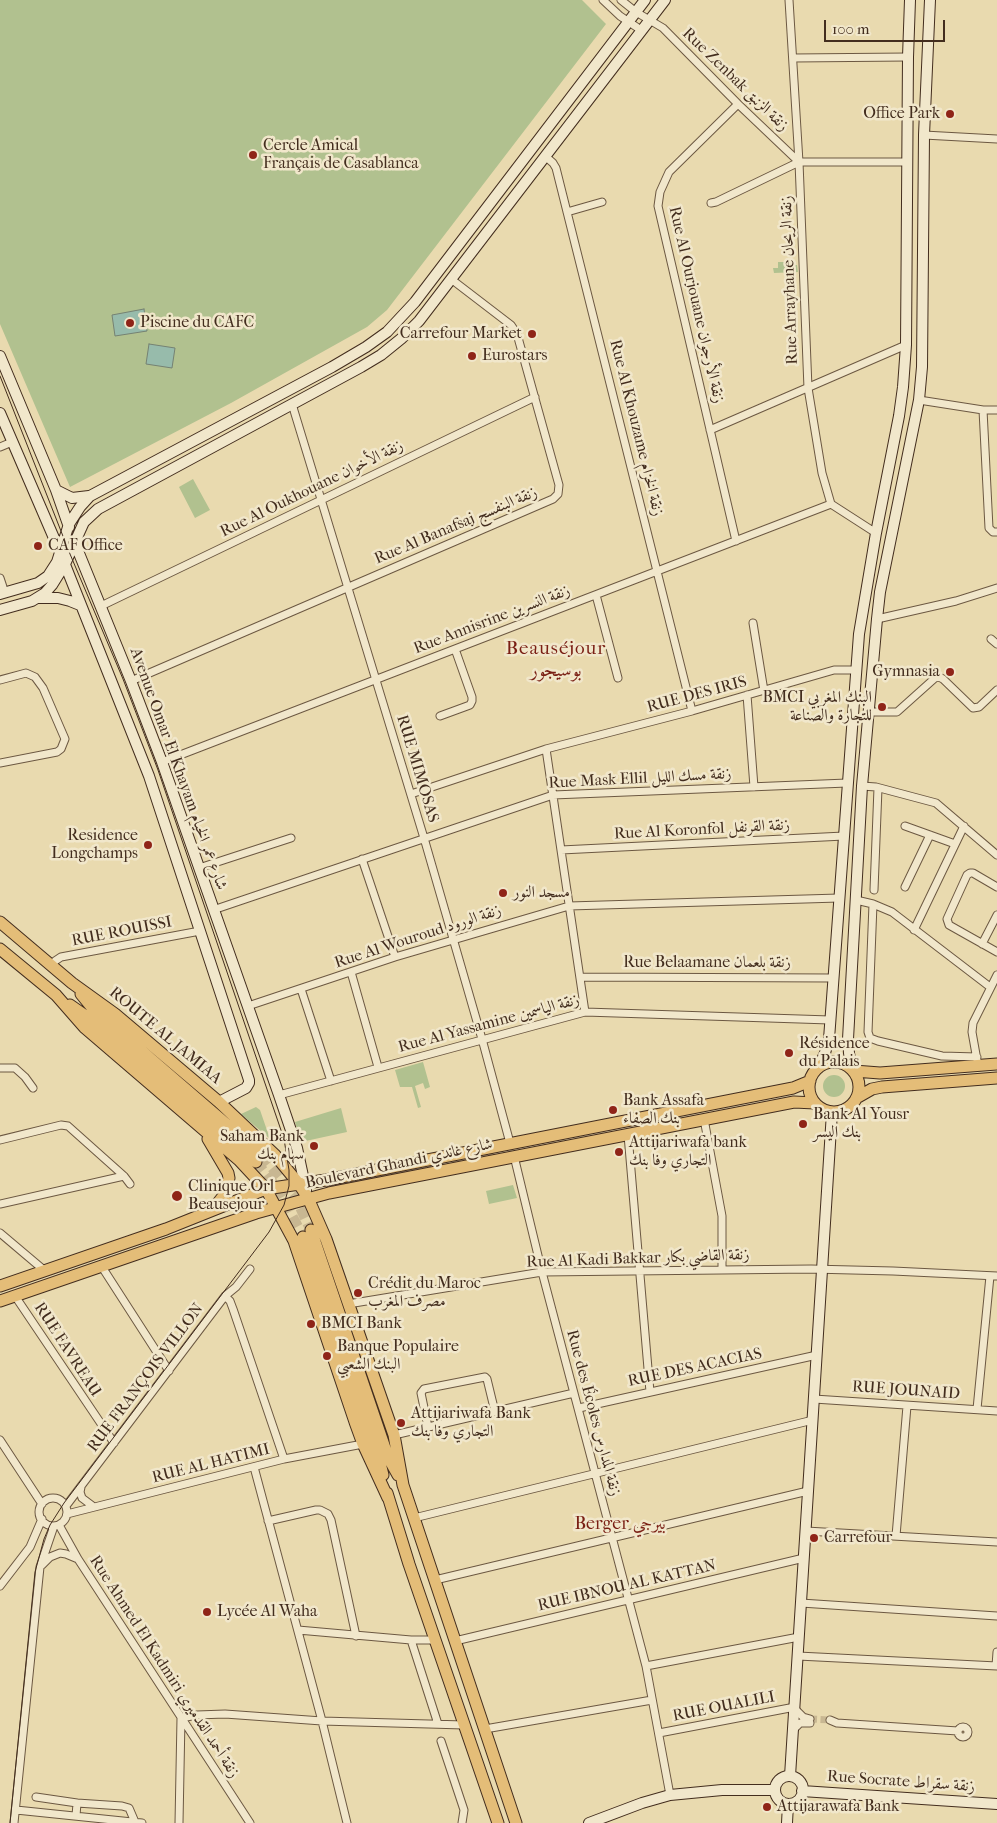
<!DOCTYPE html>
<meta charset="utf-8">
<style>
body{margin:0}
#map{position:relative;width:997px;height:1823px;overflow:hidden;background:#e9daaf;font-family:"IM FELL French Canon",serif}
canvas{display:block}
.scale{position:absolute;left:824px;top:20px;width:121px;height:22px;box-sizing:border-box;border:2px solid #432d1e;border-top:0;padding-left:6px;font-size:15px;line-height:18px;white-space:nowrap;color:#432d1e;-webkit-text-stroke:4px #f1e7cb;paint-order:stroke}
</style>
<div id="map">
<canvas width="997" height="1823"></canvas>
<div class="scale">100 m</div>
</div>
<script>
const ctx = document.querySelector('canvas').getContext('2d');
ctx.lineJoin = 'round';
function paint(path, color) { ctx.fillStyle = color; ctx.fill(path, 'evenodd'); }
const poly = rows => new Path2D(rows.map(r => 'M' + r).join(''));
function trace(path, color, width, dash) { ctx.strokeStyle = color; ctx.lineWidth = width; ctx.lineCap = dash ? 'butt' : 'round'; ctx.setLineDash(dash || []); ctx.stroke(path); }
function label(font, color, halo, rows, align = 'center') {
  ctx.font = font + ' "IM FELL French Canon",Amiri,serif'; ctx.lineWidth = 5; ctx.setLineDash([]); ctx.textBaseline = 'middle'; ctx.strokeStyle = halo; ctx.fillStyle = color; for (const [text, x, y, turn = 0] of rows) {
    ctx.save(); ctx.translate(x, y); ctx.rotate((+turn || 0) * Math.PI / 180); ctx.textAlign = isNaN(turn) ? turn : align; if (halo) ctx.strokeText(text, 0, 0); ctx.fillText(text, 0, 0); ctx.restore();
  }
}
const green = poly([
 [0,0,582,0,606,24,387,310,367,327,231,403,70,487,0,324],
 [778,262,789,262,789,265,797,265,798,272,774,273,773,268,778,268],
 [193,479,210,510,195,518,179,487],
 [423,1062,430,1087,425,1089,423,1083,415,1086,421,1107,418,1108,412,1087,400,1087,395,1070],
 '823 1086a11 11 0 1 1 22 0a11 11 0 1 1-22 0Z',
 [256,1107,260,1110,270,1139,241,1114],
 [341,1108,347,1132,301,1142,295,1122],
 [513,1185,517,1198,489,1204,486,1191]
]);
const water = poly([
 [144,309,147,331,115,336,112,315,144,309],
 [149,344,175,348,172,368,146,364,149,344]
]);
const streetTunnel = poly([
 [810,1719,830,1720]
]);
const primaryTunnel = poly([
 [262,1155,295,1195,311,1230],
 [256,1162,278,1190,303,1237]
]);
const street = poly([
 [603,0,620,16,641,30],
 [621,0,636,12,663,28,738,104,799,162],
 [789,0,799,162,808,388,822,473,831,504,876,533],
 [793,58,908,57],
 [924,135,997,139],
 [545,156,553,163,556,168,692,711],
 [711,203,716,202,799,162,907,162],
 [567,212,602,202],
 [919,400,983,410,997,410],
 [292,404,424,838,482,1039,510,1143],
 [983,410,989,528,993,532,997,532],
 [710,430,906,345],
 [0,447,12,442],
 [736,541,658,206,660,192,669,172,738,104],
 [0,578,5,593],
 [596,595,618,678],
 [101,606,535,397],
 [877,619,956,601,997,588],
 [753,623,764,691],
 [991,639,997,644],
 [0,680,26,673,35,677,43,688,65,739,61,749,57,752,0,763],
 [131,681,553,499,558,494,559,485,517,334,511,325,451,279],
 [747,695,754,787],
 [869,712,897,712,935,678,939,677,943,679,973,708,979,707,997,690],
 [440,716,470,705,472,701,472,697,455,649],
 [546,749,585,1012],
 [162,762,831,504],
 [862,786,876,787,936,803,997,855],
 [411,794,546,749,692,711,834,670,855,670],
 [905,826,955,844],
 [561,850,844,836],
 [362,859,395,957],
 [199,868,291,838],
 [905,887,930,835],
 [997,887,973,873,970,873,967,875,947,919,949,925,997,952],
 [874,890,878,788],
 [856,900,873,904,892,912,990,987],
 [873,904,868,1032,870,1038,878,1041,942,1056,977,1057],
 [213,910,553,795,847,783],
 [914,930,964,826],
 [982,944,997,915],
 [52,966,55,961,61,957,200,931],
 [351,972,378,1067],
 [580,977,833,978],
 [301,989,331,1081],
 [248,1006,395,957,569,906,839,898],
 [977,1060,972,1032,973,1023,997,975],
 [0,1068,15,1068,25,1077,33,1088],
 [279,1095,585,1012,830,1020],
 [704,1119,722,1216,722,1270],
 [628,1135,650,1392],
 [0,1140,61,1125,68,1126,124,1176,130,1184],
 [514,1156,542,1272,646,1666,670,1795],
 [0,1204,124,1176],
 [0,1233,45,1271],
 [102,1267,169,1371],
 [15,1296,114,1443],
 [225,1296,230,1301,233,1309,284,1459],
 [348,1304,542,1272,811,1269,893,1271,997,1276],
 [814,1399,997,1411],
 [579,1408,817,1355],
 [977,1409,990,1276],
 [428,1427,421,1393,424,1389,485,1377,487,1379,495,1412],
 [394,1435,574,1393],
 [0,1440,42,1504],
 [254,1467,322,1721,347,1823],
 [81,1487,80,1492,82,1498,94,1507],
 '39 1512a14 14 0 1 1 28 0a14 14 0 1 1-28 0Z',
 [66,1506,225,1296,236,1287,250,1269],
 [67,1514,284,1459,363,1444],
 [414,1518,813,1420],
 [268,1521,316,1510,320,1510,328,1514,331,1520,356,1636],
 [59,1525,78,1559,250,1823],
 [806,1531,997,1542],
 [896,1536,907,1406],
 [42,1565,50,1557,60,1553,66,1554,78,1559],
 [435,1580,808,1491],
 [0,1586,30,1547,42,1519],
 [801,1603,997,1616],
 [298,1630,411,1640,435,1640],
 [411,1640,438,1724],
 [455,1641,804,1558],
 [798,1656,997,1666],
 [646,1666,799,1637],
 [996,1666,997,1652],
 [795,1709,803,1717,810,1719],
 [830,1720,837,1723,958,1731],
 '958 1732a5 5 0 1 1 10 0a5 5 0 1 1-10 0Z',
 [485,1729,652,1700],
 [793,1730,800,1723,810,1723],
 [659,1733,795,1707],
 [441,1741,464,1810,462,1823],
 [36,1797,77,1803,76,1816],
 [77,1803,122,1806,129,1808,135,1822],
 [16,1810,142,1823],
 [14,1823,40,1567,54,1526],
 [179,1823,181,1718,197,1715,225,1714,322,1721,464,1725]
]);
const secondary = poly([
 [0,356,56,490,69,527],
 [0,413,60,552,149,776,249,1080,249,1083,246,1088,219,1102],
 [56,490,72,498,89,496],
 [74,541,131,681,162,762,279,1095,297,1148,306,1190],
 [0,594,38,583,48,576,57,562,69,524,80,507,90,496,332,367,366,347,387,332,415,302,645,0],
 [38,598,58,598,70,601,80,605],
 [0,610,32,601,45,593,52,585,65,564,84,522,98,509,361,367,381,355,402,338,419,321,665,0],
 [818,1068,825,1053,829,1039,859,634,876,533,899,416,903,387,906,345,908,57,910,0],
 [852,1069,849,1053,848,1039,862,786,877,619,880,592,919,400,922,367,924,135,930,0],
 [790,1776,832,1112],
 '775 1790a14 14 0 1 1 28 0a14 14 0 1 1-28 0Z',
 [802,1791,997,1804],
 [589,1823,642,1803,670,1795,722,1790,775,1790],
 [787,1823,788,1804]
]);
const primary = poly([
 [0,922,72,983,115,1014,219,1102,275,1155,299,1184,308,1198,326,1239,394,1435,403,1485,516,1823],
 [0,949,56,995,84,1027,239,1160,266,1189,294,1241,355,1422,363,1444,388,1498],
 [81,994,94,1010,262,1155],
 [70,1005,90,1019,256,1162],
 '809 1087a25 25 0 1 1 50 0a25 25 0 1 1-50 0Z',
 [854,1071,880,1073,997,1064],
 [858,1097,872,1089,882,1087,997,1078],
 [208,1139,228,1173,229,1178,225,1194,214,1208],
 [311,1230,388,1457,398,1475],
 [303,1237,380,1463,383,1475],
 [0,1286,166,1229,266,1189,326,1180,793,1088,810,1081],
 [0,1301,256,1213,329,1193,794,1102,815,1103],
 [387,1493,409,1564,498,1823]
]);
const tram = poly([
 [0,376,70,554,123,679,158,770,284,1139,289,1170,289,1186,284,1205,269,1232,64,1503,50,1525,44,1539,35,1572,10,1823]
]);
const markers = [
 [950,114,5,"#8f2418"],
 [253,155,5,"#8f2418"],
 [130,323,5,"#8f2418"],
 [532,334,5,"#8f2418"],
 [472,356,5,"#8f2418"],
 [38,546,5,"#8f2418"],
 [950,672,5,"#8f2418"],
 [882,707,5,"#8f2418"],
 [148,845,5,"#8f2418"],
 [503,893,5,"#8f2418"],
 [789,1053,5,"#8f2418"],
 [613,1110,5,"#8f2418"],
 [803,1124,5,"#8f2418"],
 [314,1146,5,"#8f2418"],
 [619,1152,5,"#8f2418"],
 [177,1196,6,"#8f2418"],
 [358,1293,5,"#8f2418"],
 [311,1324,5,"#8f2418"],
 [327,1356,5,"#8f2418"],
 [401,1423,5,"#8f2418"],
 [814,1538,5,"#8f2418"],
 [207,1612,5,"#8f2418"],
 [767,1807,5,"#8f2418"]
];
const streetNames = [
 ["Rue Zenbak زنقة الزنبق",735,80,44],
 ["Rue Arrayhane زنقة الريحان",790,280,-92],
 ["Rue Al Ourjouane زنقة الأرجوان",696,305,77],
 ["Rue Al Khouzame زنقة الخزام",636,428,76],
 ["Rue Al Oukhouane زنقة الأخوان",312,489,-26],
 ["Rue Al Banafsaj زنقة البنفسج",456,526,-23],
 ["Rue Annisrine زنقة النسرين",492,620,-21],
 ["RUE DES IRIS",697,695,-15],
 ["Avenue Omar El Khayam شارع عمر الخيام",178,769,70],
 ["RUE MIMOSAS",417,769,73],
 ["Rue Mask Ellil زنقة مسك الليل",640,779,-3],
 ["Rue Al Koronfol زنقة القرنفل",702,830,-3],
 ["RUE ROUISSI",122,932,-11],
 ["Rue Al Wouroud زنقة الورود",418,937,-18],
 ["Rue Belaamane زنقة بلعمان",707,963],
 ["Rue Al Yassamine زنقة الياسمين",489,1024,-15],
 ["ROUTE AL JAMIAA",165,1036,40],
 ["Boulevard Ghandi شارع غاندي",399,1164,-12],
 ["Rue Al Kadi Bakkar زنقة القاضي بكار",638,1259,-2],
 ["RUE FAVREAU",67,1350,57],
 ["RUE DES ACACIAS",695,1368,-12],
 ["RUE FRANÇOIS VILLON",146,1378,-53],
 ["RUE JOUNAID",906,1391,4],
 ["Rue des Écoles زنقة المدارس",593,1413,75],
 ["RUE AL HATIMI",211,1464,-14],
 ["RUE IBNOU AL KATTAN",627,1586,-13],
 ["Rue Ahmed El Kadmiri زنقة أحمد القدميري",164,1667,57],
 ["RUE OUALILI",724,1707,-11],
 ["Rue Socrate زنقة سقراط",901,1782,4]
];
const poiNames = [
 ["Office Park",940,114,"right"],
 ["Cercle Amical",263,146],
 ["Français de Casablanca",263,164],
 ["Piscine du CAFC",140,323],
 ["Carrefour Market",522,334,"right"],
 ["Eurostars",482,356],
 ["CAF Office",48,546],
 ["Gymnasia",940,672,"right"],
 ["BMCI البنك المغربي",872,698,"right"],
 ["للتجارة والصناعة",872,716,"right"],
 ["Residence",138,836,"right"],
 ["Longchamps",138,854,"right"],
 ["مسجد النور",513,893],
 ["Résidence",799,1044],
 ["du Palais",799,1062],
 ["Bank Assafa",623,1101],
 ["بنك الصفاء",623,1119],
 ["Bank Al Yousr",813,1115],
 ["بنك اليسر",813,1133],
 ["Saham Bank",304,1137,"right"],
 ["سهام بنك",304,1155,"right"],
 ["Attijariwafa bank",629,1143],
 ["التجاري وفا بنك",629,1161],
 ["Clinique Orl",188,1187],
 ["Beausejour",188,1205],
 ["Crédit du Maroc",368,1284],
 ["مصرف المغرب",368,1302],
 ["BMCI Bank",321,1324],
 ["Banque Populaire",337,1347],
 ["البنك الشعبي",337,1365],
 ["Attijariwafa Bank",411,1414],
 ["التجاري وفا بنك",411,1432],
 ["Carrefour",824,1538],
 ["Lycée Al Waha",217,1612],
 ["Attijarawafa Bank",777,1807]
];
const neighbourhoodNames = [
 ["Berger بيرجي",620,1525]
];
const quarterNames = [
 ["Beauséjour",556,649],
 ["بوسيجور",556,671]
];
paint(green, '#b1c18f');
paint(water, '#97bbab');
trace(water, '#758273', 1);
trace(streetTunnel, '#c8b792', 7, [7, 3.5]);
trace(primaryTunnel, '#c8b792', 11, [11, 5.5]);
trace(street, '#6c5842', 9);
trace(secondary, '#432d1e', 12);
trace(primary, '#432d1e', 13);
trace(street, '#f1e7cb', 7);
trace(secondary, '#f1e7cb', 10);
trace(primary, '#e4bd78', 11);
trace(tram, '#432d1e', 1);
for (const [x, y, r, color] of markers) { const dot = new Path2D(); dot.arc(x, y, r, 0, 2 * Math.PI); ctx.fillStyle = color; ctx.fill(dot); trace(dot, '#f1e7cb', 2); }
label('16px', '#432d1e', '#f1e7cb', streetNames);
label('16px', '#432d1e', '#f1e7cb', poiNames, 'left');
label('18px', '#7a1f14', '#f1e7cb', neighbourhoodNames);
ctx.letterSpacing = '1px';
label('19px', '#7a1f14', '#f1e7cb', quarterNames);
ctx.letterSpacing = '0px';
</script>
